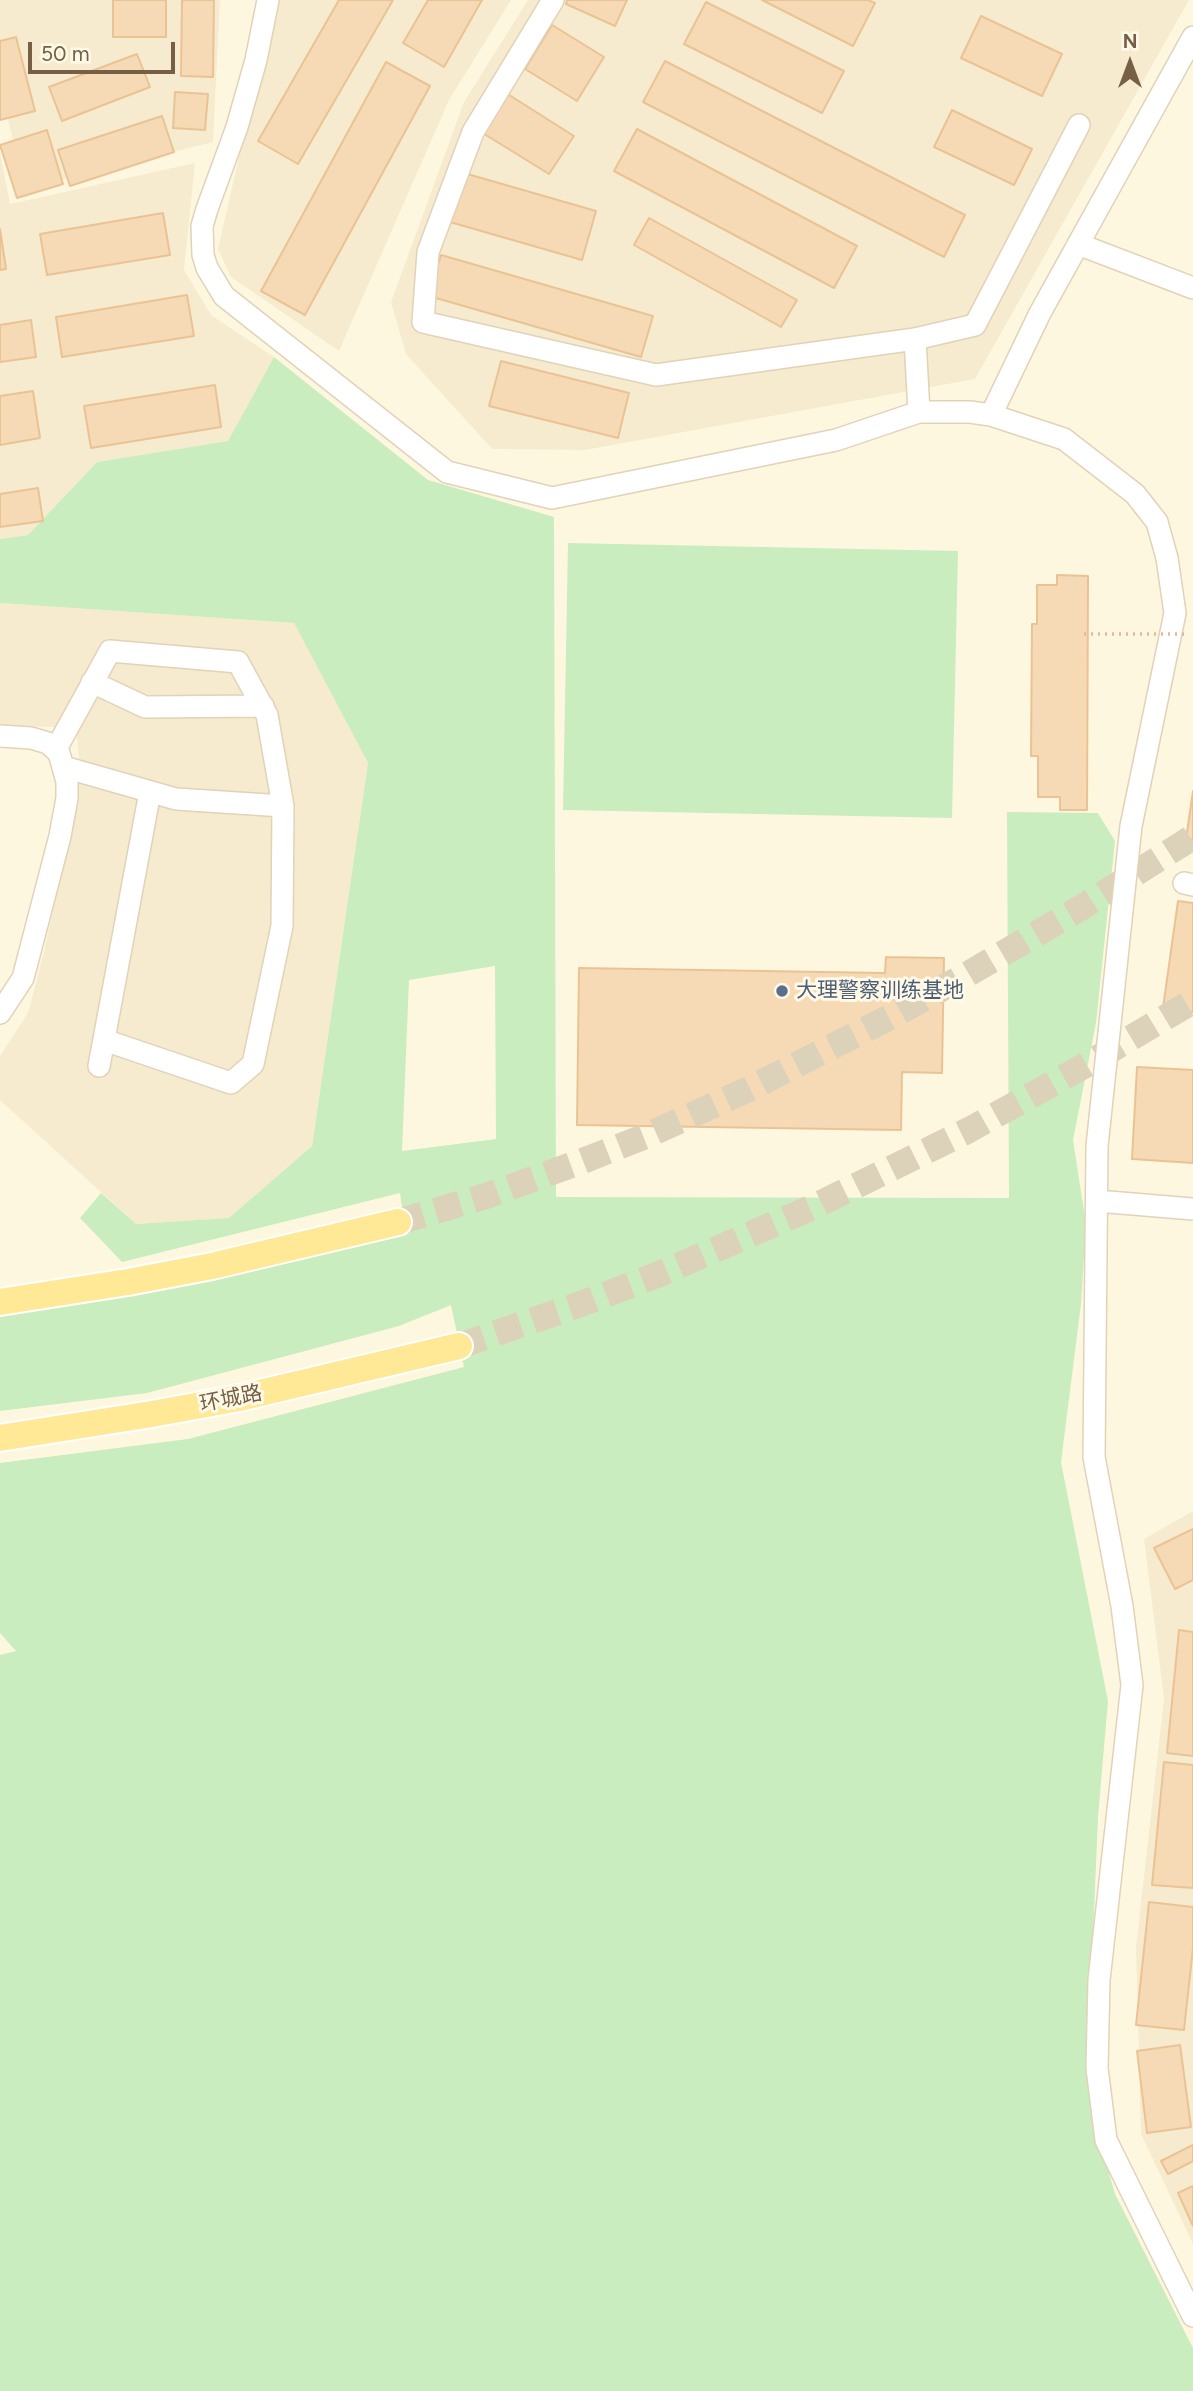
<!DOCTYPE html>
<meta charset="utf-8">
<style>
body{margin:0}
#map{position:relative;width:1193px;height:2391px;overflow:hidden;background:#fef7e0;font-family:Figtree,sans-serif}
canvas{display:block}
.north{position:absolute;left:1095px;top:28px;width:70px;height:70px;-webkit-text-stroke:5px #fffae8;paint-order:stroke;rotate:0deg;font-size:19px;font-weight:700;line-height:28px;text-align:center;color:#775f45}
.north::after{content:'';display:block;margin:auto;width:24px;height:32px;background:#775f45;clip-path:polygon(50% 0,100% 100%,50% 72%,0 100%)}
.scale{position:absolute;left:28px;top:42px;width:147px;height:32px;box-sizing:border-box;border:4px solid #775f45;border-top:0;padding-left:9px;font-size:21px;line-height:24px;white-space:nowrap;color:#775f45;-webkit-text-stroke:5px #fffae8;paint-order:stroke}
</style>
<div id="map">
<canvas width="1193" height="2391"></canvas>
<div class="north">N</div>
<div class="scale">50 m</div>
</div>
<script>
const ctx = document.querySelector('canvas').getContext('2d');
ctx.lineJoin = 'round';
function paint(path, color) { ctx.fillStyle = color; ctx.fill(path, 'evenodd'); }
const poly = rows => new Path2D(rows.map(r => 'M' + r).join(''));
function trace(path, color, width, dash) { ctx.strokeStyle = color; ctx.lineWidth = width; ctx.lineCap = dash ? 'butt' : 'round'; ctx.setLineDash(dash || []); ctx.stroke(path); }
function label(font, color, halo, rows, align = 'center') {
  ctx.font = font + ' Figtree,"Noto Sans SC",sans-serif'; ctx.lineWidth = 6; ctx.setLineDash([]); ctx.textBaseline = 'middle'; ctx.strokeStyle = halo; ctx.fillStyle = color; for (const [text, x, y, turn = 0] of rows) {
    ctx.save(); ctx.translate(x, y); ctx.rotate((+turn || 0) * Math.PI / 180); ctx.textAlign = isNaN(turn) ? turn : align; if (halo) ctx.strokeText(text, 0, 0); ctx.fillText(text, 0, 0); ctx.restore();
  }
}
const residential = poly([
 [0,0,220,0,213,142,25,189,0,87],
 [275,0,511,0,449,100,339,351,231,277,218,249],
 [528,0,1189,0,975,379,585,450,492,449,406,354,391,302,464,102],
 [0,152,10,204,195,163,184,270,211,315,274,357,228,441,97,462,28,535,0,539],
 [0,603,294,623,368,763,312,1146,229,1218,136,1224,0,1100,0,1056,28,1013,44,952,81,776,76,728,0,725],
 [1193,1511,1193,2244,1141,2134,1136,1947,1164,1699,1144,1539]
]);
const green = poly([
 [274,357,428,480,554,517,556,1197,1009,1198,1007,812,1098,813,1115,841,1096,1023,1073,1140,1086,1224,1081,1304,1061,1462,1108,1701,1098,1817,1093,1936,1092,2115,1115,2194,1193,2348,1193,2391,0,2391,0,1655,16,1651,0,1633,0,1463,188,1439,464,1367,451,1305,399,1326,147,1393,0,1411,0,1309,263,1268,374,1239,406,1235,400,1193,122,1262,80,1218,101,1193,136,1224,229,1218,312,1146,368,763,294,623,0,603,0,539,28,535,97,462,228,441],
 [495,966,496,1139,402,1151,409,980],
 [568,543,958,551,952,818,563,810]
]);
const building = poly([
 [113,0,166,0,166,37,113,37,113,0],
 [182,0,214,0,213,77,181,76,182,0],
 [339,0,393,0,298,164,258,141,339,0],
 [428,0,482,0,444,67,403,43,428,0],
 [567,0,627,0,615,26,566,4,567,0],
 [762,0,868,0,875,3,853,46,762,0],
 [706,2,844,71,822,113,684,44,706,2],
 [981,16,1062,54,1042,96,961,58,981,16],
 [552,25,604,57,577,101,525,69,552,25],
 [16,37,35,111,0,120,0,41,16,37],
 [137,54,150,87,62,121,49,87,137,54],
 [665,61,965,215,944,257,643,102,665,61],
 [386,62,430,86,305,315,261,291,386,62],
 [175,92,208,94,205,130,173,128,175,92],
 [506,93,574,136,549,174,481,132,506,93],
 [952,110,1032,149,1014,185,934,147,952,110],
 [162,116,174,152,70,186,58,150,162,116],
 [637,129,857,246,834,288,614,171,637,129],
 [47,130,63,184,17,198,0,145,47,130],
 [464,173,596,211,582,260,450,222,464,173],
 [163,213,170,255,47,275,40,234,163,213],
 [649,218,797,300,781,327,634,245,649,218],
 [0,229,6,269,0,270,0,229],
 [441,255,653,316,641,357,429,296,441,255],
 [187,295,194,336,62,357,56,317,187,295],
 [31,320,36,357,0,362,0,325,31,320],
 [501,361,629,393,618,438,489,406,501,361],
 [215,385,221,427,91,448,84,406,215,385],
 [33,391,40,438,0,445,0,396,33,391],
 [38,488,43,521,0,527,0,494,38,488],
 [1057,575,1088,576,1087,810,1060,810,1060,797,1038,797,1038,756,1031,756,1032,624,1037,624,1037,585,1057,585,1057,575],
 [1193,791,1193,840,1186,839,1193,791],
 [1178,901,1193,903,1193,1012,1163,1008,1178,901],
 [886,957,944,958,942,1073,902,1072,901,1130,577,1125,579,968,885,973,886,957],
 [1137,1067,1193,1070,1193,1163,1132,1159,1137,1067],
 [1193,1529,1193,1580,1175,1589,1154,1548,1193,1529],
 [1179,1630,1193,1632,1193,1756,1167,1753,1179,1630],
 [1164,1762,1193,1765,1193,1888,1152,1885,1164,1762],
 [1149,1902,1193,1907,1193,1948,1184,2030,1136,2025,1149,1902],
 [1180,2045,1191,2127,1147,2133,1137,2051,1180,2045],
 [1193,2145,1193,2161,1168,2174,1161,2161,1193,2145],
 [1193,2186,1193,2226,1178,2193,1193,2186]
]);
const majorTunnel = poly([
 [398,1222,486,1196,580,1162,646,1136,749,1089,894,1015,968,974,1084,906,1193,837],
 [459,1346,578,1305,657,1275,813,1207,969,1130,1084,1066,1193,1001]
]);
const minor = poly([
 [268,0,256,60,237,127,207,209,202,226,203,255,207,268,224,296,447,472,552,498,836,440,919,412,970,412,991,415,1064,439,1135,494,1157,522,1167,558,1175,613,1131,826,1097,1146,1094,1457,1122,1606,1132,1685,1099,1980,1097,2068,1106,2140,1193,2316],
 [553,0,473,132,428,252,423,322,656,375,915,339,975,325,1079,125],
 [1078,244,1193,288],
 [915,339,919,412],
 [991,415,1040,313,1193,37],
 [92,682,145,707,263,706],
 [0,736,31,738,48,743,59,753,67,782,67,798,60,836,23,978,0,1013],
 [56,749,110,651,238,662,267,715,283,806,282,926,253,1064,231,1083,104,1040],
 [64,767,176,799,283,806],
 [1184,883,1193,885],
 [99,1066,150,792],
 [1097,1201,1193,1209]
]);
const major = poly([
 [0,1302,128,1282,212,1266,398,1222],
 [0,1438,152,1414,239,1398,459,1346]
]);
const pathBridge = poly([
 [1084,634,1187,634]
]);
const markers = [
 [782,991,7,"#5c6f8a"]
];
const serviceNames = [
 ["大理警察训练基地",796,991]
];
const streetNames = [
 ["环城路",231,1399,-11]
];
paint(residential, '#f6ebce');
paint(green, '#c9edbe');
paint(building, '#f6dab5');
trace(building, '#eac394', 2);
trace(majorTunnel, '#dcd1b9', 26, [26, 13]);
trace(minor, '#e1d2b8', 24);
trace(major, '#fff', 30);
trace(minor, '#fff', 21);
trace(major, '#ffe996', 26);
trace(pathBridge, '#dbbd99', 3.5, [2, 5]);
for (const [x, y, r, color] of markers) { const dot = new Path2D(); dot.arc(x, y, r, 0, 2 * Math.PI); ctx.fillStyle = color; ctx.fill(dot); trace(dot, '#fffae8', 2.5); }
label('21px', '#4e5e75', '#fffae8', serviceNames, 'left');
label('21px', '#775f45', '#fffae8', streetNames);
</script>
